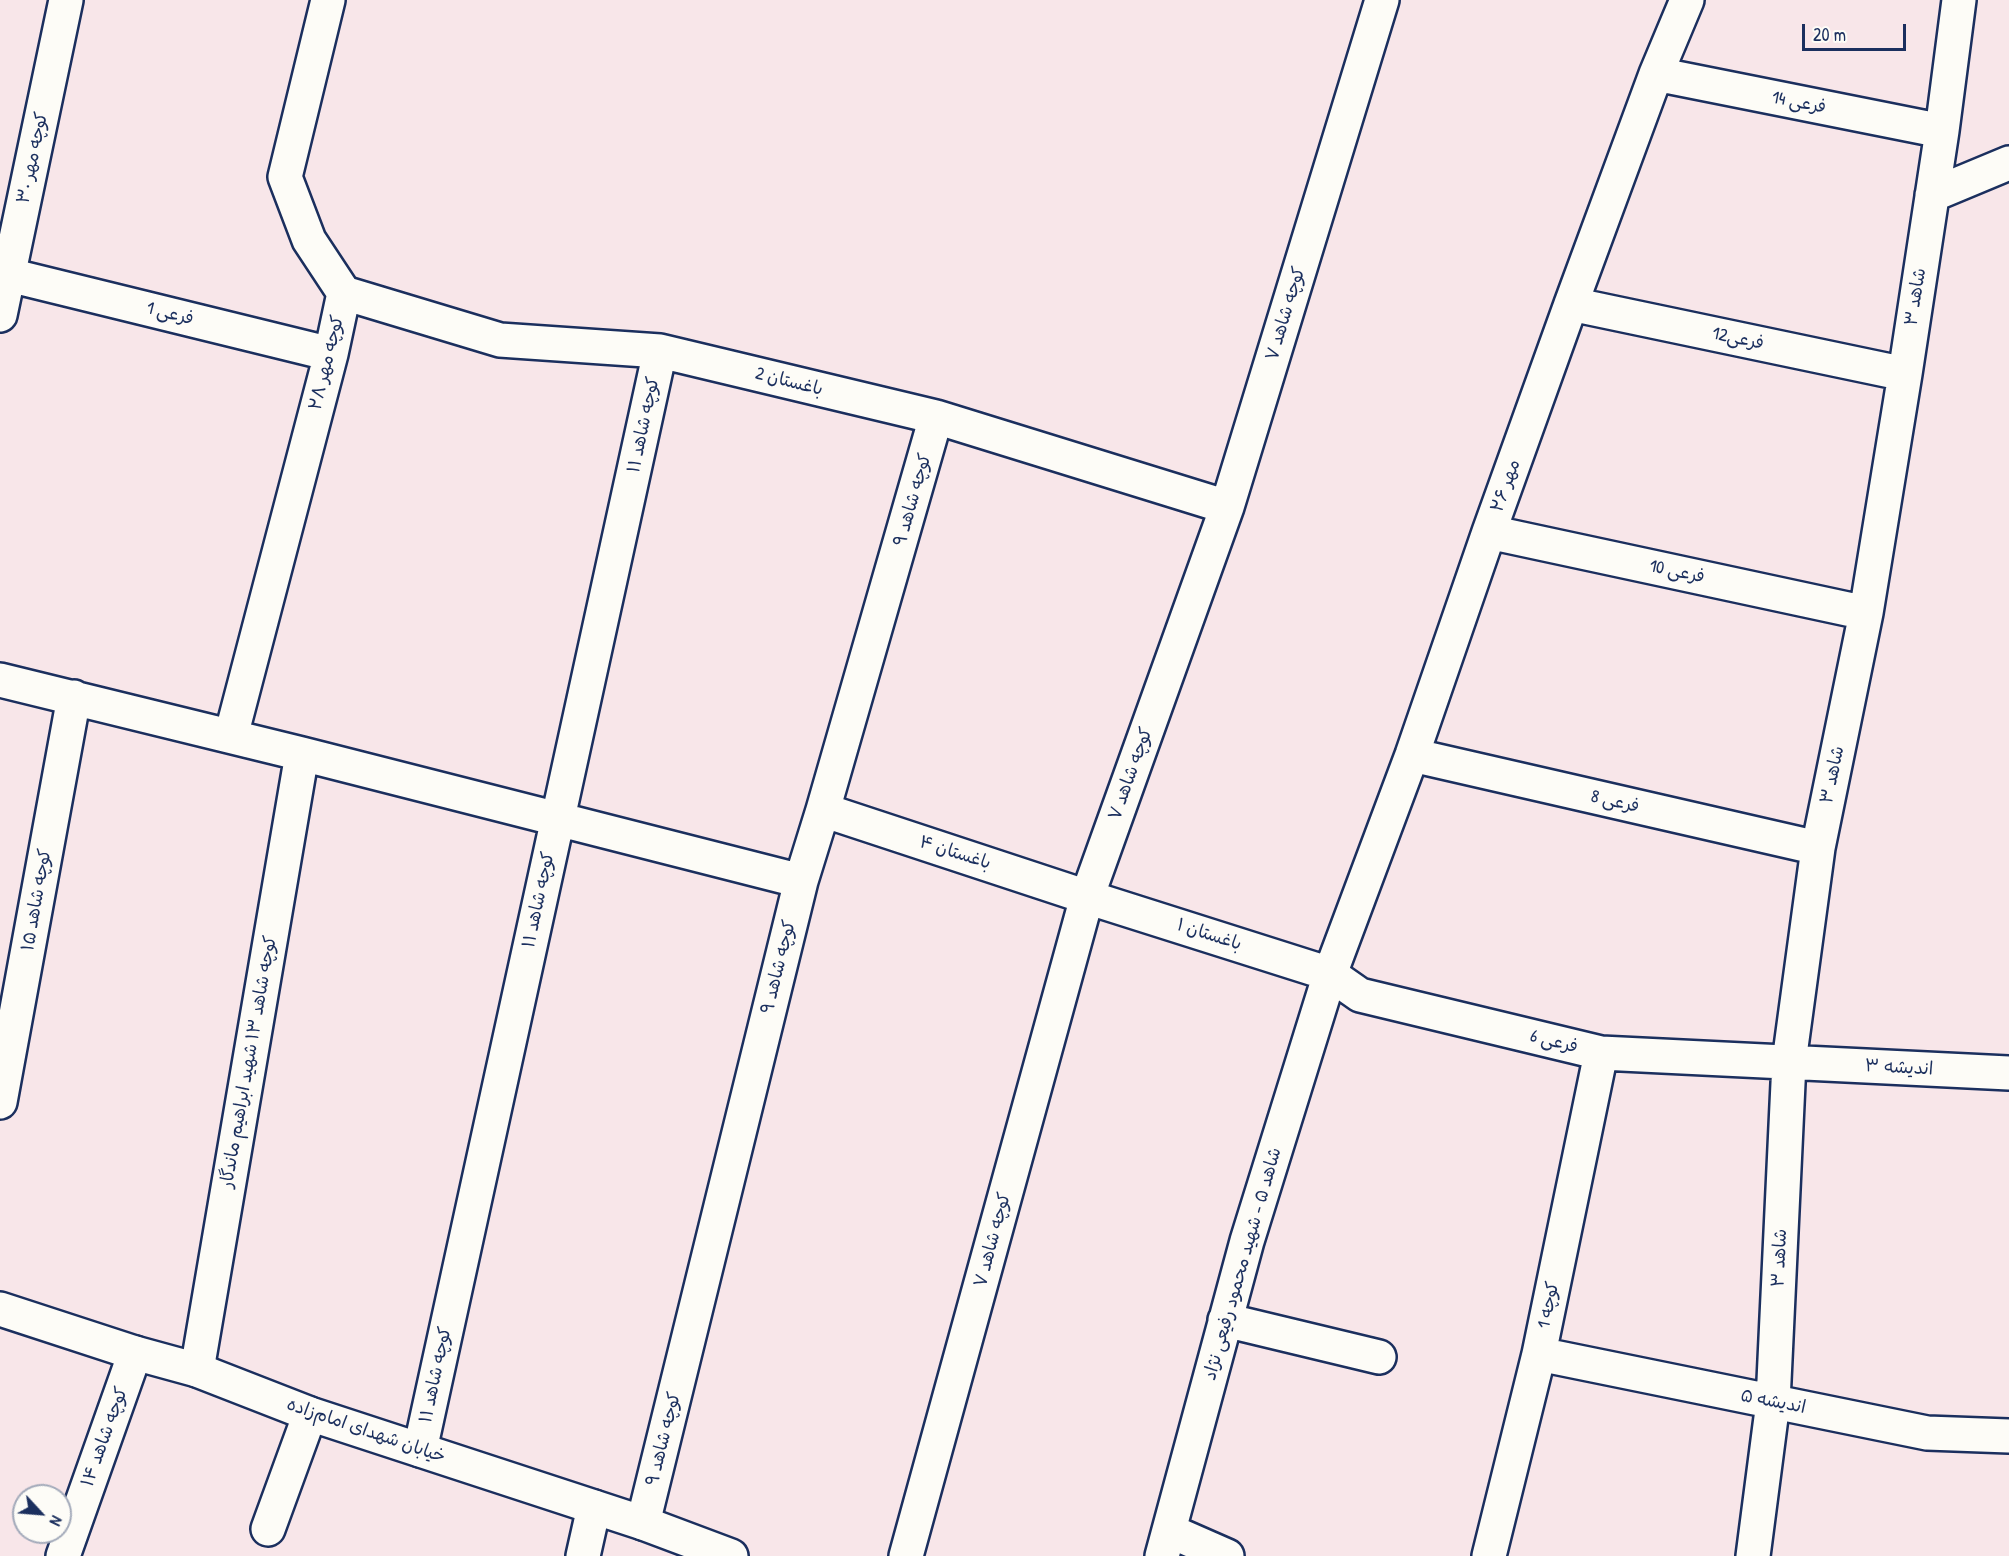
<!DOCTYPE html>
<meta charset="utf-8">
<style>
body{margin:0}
#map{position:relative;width:2009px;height:1556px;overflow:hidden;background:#f8e6e9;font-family:"Patrick Hand",sans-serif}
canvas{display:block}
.north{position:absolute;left:12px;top:1484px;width:60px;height:60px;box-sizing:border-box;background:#fdfcf7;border:2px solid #a3aaba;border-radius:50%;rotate:116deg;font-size:16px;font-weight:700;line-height:24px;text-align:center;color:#1b2f5e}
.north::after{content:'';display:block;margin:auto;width:21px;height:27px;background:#1b2f5e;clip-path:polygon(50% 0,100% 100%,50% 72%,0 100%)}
.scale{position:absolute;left:1802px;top:24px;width:104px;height:27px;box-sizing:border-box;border:3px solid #1b2f5e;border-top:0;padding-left:8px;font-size:18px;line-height:21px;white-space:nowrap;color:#1b2f5e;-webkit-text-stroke:4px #fdfcf7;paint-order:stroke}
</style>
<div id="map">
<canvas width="2009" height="1556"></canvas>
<div class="north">N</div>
<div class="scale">20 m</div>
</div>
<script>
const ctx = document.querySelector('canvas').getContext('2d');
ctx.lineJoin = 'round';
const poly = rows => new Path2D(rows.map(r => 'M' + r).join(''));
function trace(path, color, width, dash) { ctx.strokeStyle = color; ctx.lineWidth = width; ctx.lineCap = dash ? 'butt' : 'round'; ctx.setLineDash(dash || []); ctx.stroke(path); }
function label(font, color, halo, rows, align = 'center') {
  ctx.font = font + ' "Patrick Hand","Playpen Sans Arabic",sans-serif'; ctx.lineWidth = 5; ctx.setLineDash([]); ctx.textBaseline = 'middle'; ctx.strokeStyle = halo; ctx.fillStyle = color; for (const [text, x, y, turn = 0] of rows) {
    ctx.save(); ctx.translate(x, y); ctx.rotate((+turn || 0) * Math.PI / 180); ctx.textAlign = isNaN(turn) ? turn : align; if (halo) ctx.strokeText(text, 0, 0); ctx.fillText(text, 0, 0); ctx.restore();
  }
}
const street = poly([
 [1656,74,1942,131],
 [1932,195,2009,163],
 [9,275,331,354],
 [344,293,500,340,660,351,936,417,1227,507],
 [1571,304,1905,374],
 [0,315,66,0],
 [1489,532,1866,613],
 [0,680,302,754,801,881],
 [231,736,331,354,344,293,309,240,285,177,328,0],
 [1412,755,1818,848],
 [823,810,1087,897,1330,974,1360,995,1601,1053,2009,1073],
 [0,1102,74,697],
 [1225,1320,1379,1357],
 [1539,1354,1927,1433,2009,1436],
 [197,1370,302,754],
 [420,1450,660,351],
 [643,1523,801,881,823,810,936,417],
 [268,1529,310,1414],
 [1170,1531,1227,1556],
 [63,1556,135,1353],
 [583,1556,594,1507],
 [906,1556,1087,897,1227,507,1382,0],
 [1162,1556,1247,1241,1330,974,1412,755,1489,532,1571,304,1656,74,1687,0],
 [1489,1556,1539,1354,1601,1053],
 [1753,1556,1773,1402,1789,1062,1818,848,1866,613,1905,374,1942,131,1959,0]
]);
const secondary = poly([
 [0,1309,135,1353,197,1370,310,1414,643,1523,731,1556]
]);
const streetNames = [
 ["فرعی 14",1799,103,11],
 ["کوچه مهر ۳۰",33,158,-78],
 ["شاهد ۳",1916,297,-81],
 ["فرعی 1",170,314,14],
 ["کوچه شاهد ۷",1286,314,-73],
 ["فرعی12",1738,339,12],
 ["کوچه مهر ۲۸",327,363,-76],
 ["باغستان 2",789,382,14],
 ["کوچه شاهد ۱۱",644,425,-78],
 ["مهر ۲۶",1506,486,-70],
 ["کوچه شاهد ۹",913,500,-74],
 ["فرعی 10",1677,572,12],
 ["کوچه شاهد ۷",1131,774,-70],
 ["شاهد ۳",1833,775,-78],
 ["فرعی 8",1615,802,13],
 ["باغستان ۴",955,853,18],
 ["کوچه شاهد ۱۵",37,900,-80],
 ["کوچه شاهد ۱۱",539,900,-78],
 ["باغستان ۱",1209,935,18],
 ["کوچه شاهد ۹",779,967,-76],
 ["فرعی 6",1554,1042,14],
 ["کوچه شاهد ۱۳ شهید ابراهیم ماندگار",249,1062,-80],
 ["اندیشه ۳",1899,1068,3],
 ["کوچه شاهد ۷",993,1240,-75],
 ["شاهد ۳",1780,1258,-87],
 ["شاهد ۵ - شهید محمود رفیعی نژاد",1243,1264,-74],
 ["کوچه 1",1549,1305,-78],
 ["کوچه شاهد ۱۱",436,1375,-78],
 ["اندیشه ۵",1773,1402,11],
 ["خیابان شهدای امام‌زاده",366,1431,19],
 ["کوچه شاهد ۱۴",105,1437,-70],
 ["کوچه شاهد ۹",664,1439,-76]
];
trace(street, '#1b2f5e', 38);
trace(secondary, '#1b2f5e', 38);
trace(street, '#fdfcf7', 33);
trace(secondary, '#fdfcf7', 33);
label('18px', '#1b2f5e', '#fdfcf7', streetNames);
</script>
